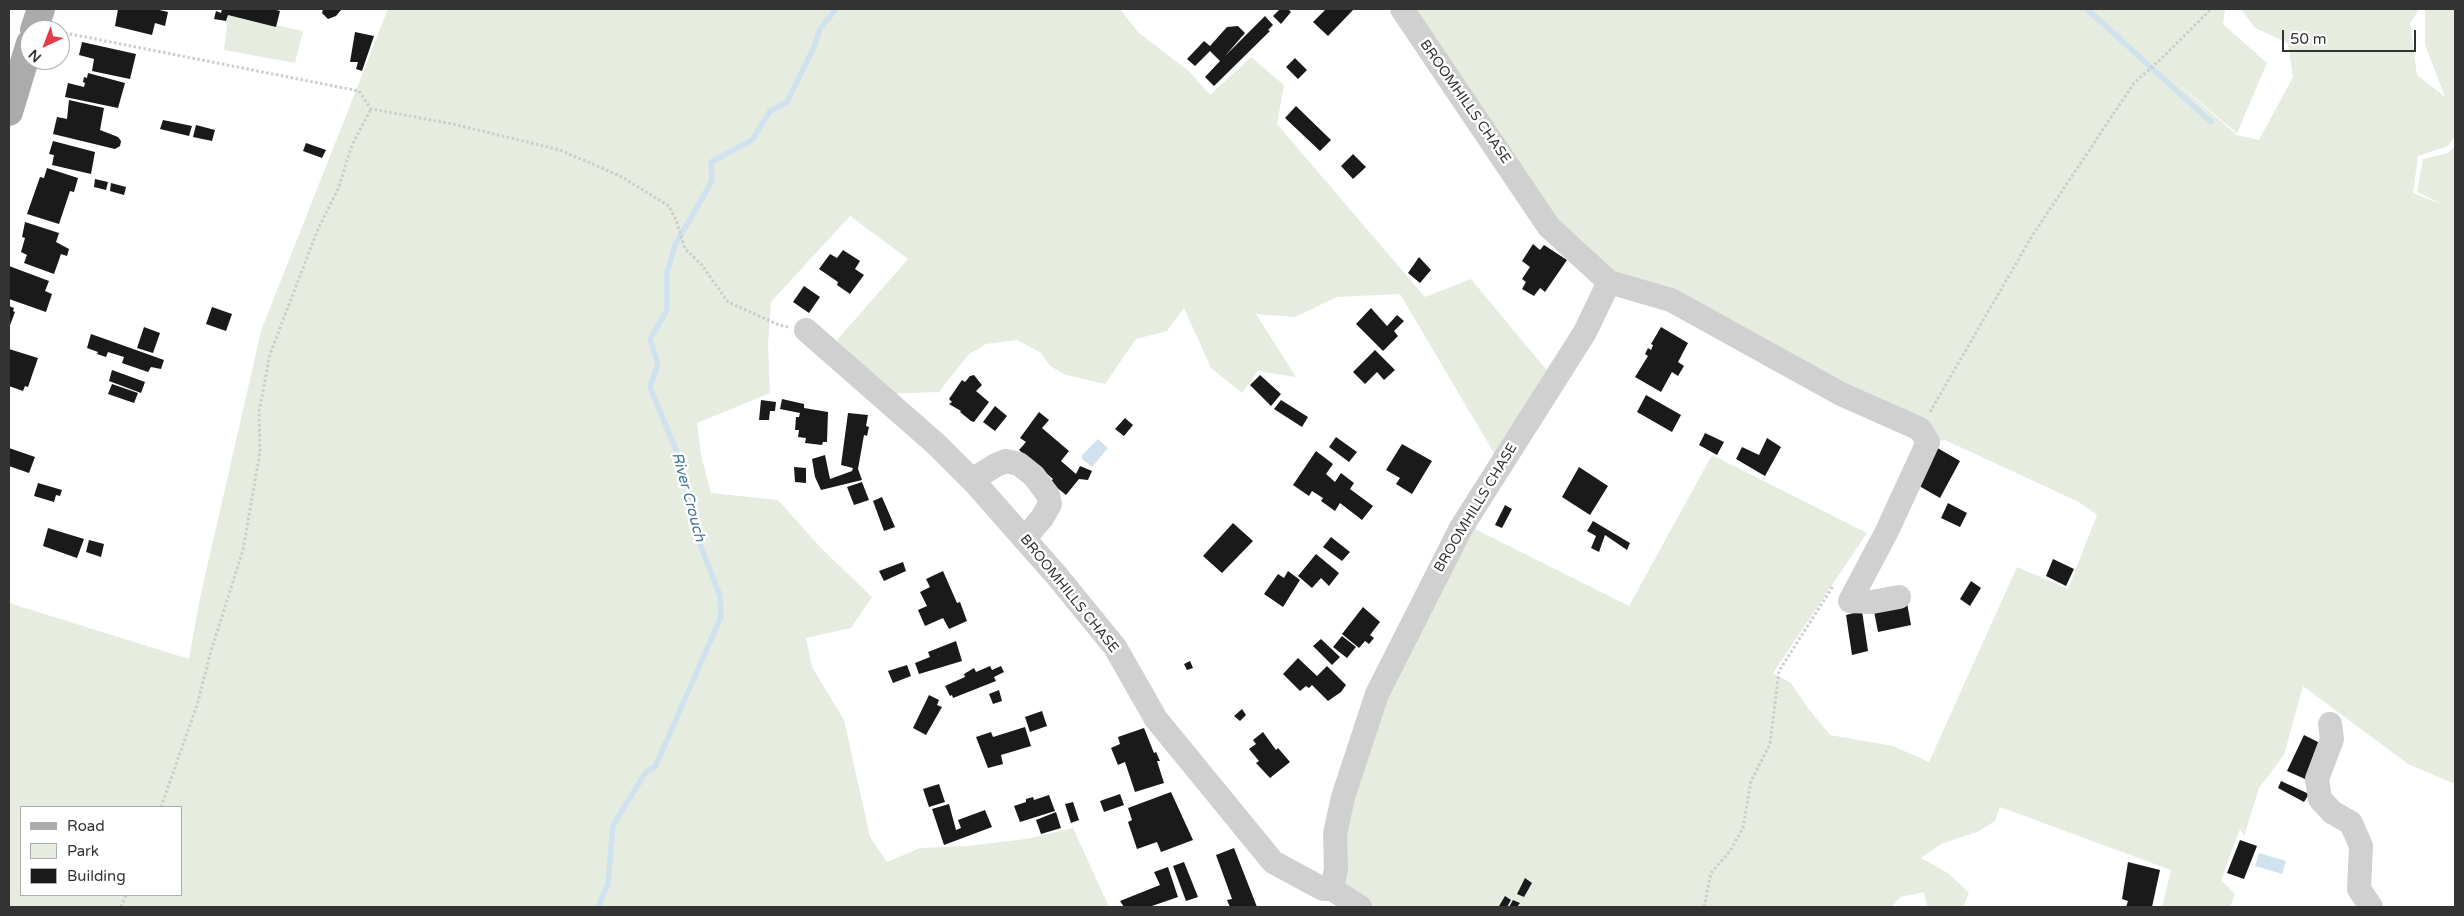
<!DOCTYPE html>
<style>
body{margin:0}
#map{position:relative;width:2464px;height:916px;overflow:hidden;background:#fff;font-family:"Varela Round",sans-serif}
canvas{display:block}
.frame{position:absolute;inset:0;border:10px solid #333;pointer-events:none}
.legend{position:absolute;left:20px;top:806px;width:162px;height:90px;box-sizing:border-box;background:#fff;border:1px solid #adadad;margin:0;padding:6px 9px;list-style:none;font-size:15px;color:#333}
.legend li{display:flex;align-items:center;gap:10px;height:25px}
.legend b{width:25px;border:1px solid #adadad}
.north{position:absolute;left:20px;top:20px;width:50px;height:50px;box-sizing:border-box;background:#fff;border:1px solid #adadad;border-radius:50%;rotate:223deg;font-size:14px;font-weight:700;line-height:20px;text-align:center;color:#333}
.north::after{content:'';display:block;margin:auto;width:18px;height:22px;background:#e63946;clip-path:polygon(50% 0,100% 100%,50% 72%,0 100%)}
.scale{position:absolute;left:2282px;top:30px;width:134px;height:22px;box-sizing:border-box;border:2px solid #333;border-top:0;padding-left:6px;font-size:15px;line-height:18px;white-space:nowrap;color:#333;-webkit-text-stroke:4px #fff;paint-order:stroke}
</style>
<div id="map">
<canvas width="2464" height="916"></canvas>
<div class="frame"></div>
<ul class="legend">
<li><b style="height:6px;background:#ababab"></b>Road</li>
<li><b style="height:14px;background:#e6ecdf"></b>Park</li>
<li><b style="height:14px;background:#1a1a1a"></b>Building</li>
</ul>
<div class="north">N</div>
<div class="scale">50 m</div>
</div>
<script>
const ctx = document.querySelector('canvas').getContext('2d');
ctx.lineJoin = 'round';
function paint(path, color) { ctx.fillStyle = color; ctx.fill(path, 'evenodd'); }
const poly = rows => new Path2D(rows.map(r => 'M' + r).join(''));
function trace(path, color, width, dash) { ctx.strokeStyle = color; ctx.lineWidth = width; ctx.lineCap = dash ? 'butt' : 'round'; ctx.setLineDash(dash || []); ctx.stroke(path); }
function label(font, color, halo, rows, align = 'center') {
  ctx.font = font + ' "Varela Round",sans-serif'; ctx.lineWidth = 5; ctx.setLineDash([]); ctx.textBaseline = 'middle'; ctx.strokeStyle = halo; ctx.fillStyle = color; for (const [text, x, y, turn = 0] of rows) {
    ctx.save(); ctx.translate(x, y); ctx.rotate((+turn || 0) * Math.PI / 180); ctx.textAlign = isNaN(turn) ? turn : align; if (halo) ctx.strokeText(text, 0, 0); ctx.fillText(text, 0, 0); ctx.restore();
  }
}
const green = poly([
 [388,9,1120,9,1139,33,1190,72,1210,95,1251,57,1284,85,1277,124,1425,297,1471,279,1555,380,1501,465,1400,294,1337,297,1295,317,1256,314,1296,377,1258,371,1242,393,1211,368,1184,308,1167,331,1136,339,1105,384,1066,375,1050,366,1041,353,1017,340,986,344,968,355,939,392,878,394,837,340,908,259,850,216,771,302,768,344,770,393,697,423,701,455,711,493,778,500,822,549,872,597,851,628,806,638,812,667,844,720,870,837,887,862,920,848,967,846,1026,839,1073,828,1109,907,9,907,9,603,189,659,200,598,261,331],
 [21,807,181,807,181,895,21,895],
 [1402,9,2225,9,2223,24,2267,63,2237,133,2170,77,2237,135,2259,140,2293,77,2288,43,2255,28,2241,9,2419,9,2410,24,2417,75,2445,97,2425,45,2425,9,2455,9,2455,141,2454,138,2448,146,2418,156,2413,193,2446,206,2417,192,2423,159,2448,153,2455,146,2455,784,2408,764,2303,686,2284,755,2259,788,2244,836,2240,829,2221,880,2235,894,2230,907,2162,907,2171,870,2000,807,1995,821,1977,832,1941,844,1921,858,1948,873,1969,893,1963,907,1927,907,1924,892,1901,897,1891,907,1360,907,1336,869,1343,797,1459,521,1629,606,1712,455,1867,533,1773,673,1791,683,1807,707,1830,735,1893,746,1929,762,2017,567,2068,589,2097,515,2079,502,1945,440,1928,442,1625,286,1560,229],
 [228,15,303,31,295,63,224,50]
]);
const water = poly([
 [1098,439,1108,448,1092,467,1082,459,1082,455],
 [2259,853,2286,861,2282,874,2255,866]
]);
const stream = poly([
 [2087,9,2211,122],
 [598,907,608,884,613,825,646,772,655,767,721,617,720,596,693,526,683,467,650,387,658,364,650,339,667,310,667,273,675,245,712,181,711,162,752,140,770,111,787,102,814,47,820,29,836,9]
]);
const building = poly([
 [118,9,155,9,168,12,165,26,155,23,152,35,115,26],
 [222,9,273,9,280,11,276,27,228,15,226,21,214,19,216,11,221,13],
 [323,9,342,9,336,16,328,19,322,13],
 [1280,9,1288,9,1291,12,1281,24,1273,16],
 [1326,9,1354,9,1328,36,1313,22],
 [1265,16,1273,25,1268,30,1270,31,1214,86,1205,77,1220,61,1210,51,1195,66,1187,59,1204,41,1210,46,1227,27,1238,26,1245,33,1225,56],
 [355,32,374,36,362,71,356,69,358,62,350,62],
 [82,42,136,54,130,79,92,71,94,59,79,55],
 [1295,58,1307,70,1298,79,1286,67],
 [88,73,125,83,118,108,65,97,68,83,84,87,85,83,83,82,84,77,87,78],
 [69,100,104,108,100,130,118,137,121,141,120,146,115,149,53,134,57,117,67,119],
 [1296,106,1331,140,1320,151,1285,118],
 [163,120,192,126,189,136,160,129],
 [196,125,215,130,212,141,193,137],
 [53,141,95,152,91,174,52,165,54,155,49,154],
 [306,143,326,150,322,158,303,151],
 [1353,154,1366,167,1353,179,1341,166],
 [47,168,78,178,74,192,70,191,59,224,27,214,40,177,44,178],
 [95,179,108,182,106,190,94,187],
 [111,183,126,187,124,195,110,191],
 [25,222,59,233,56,242,69,249,67,256,61,254,54,274,24,263,27,255,21,252,25,238,22,237],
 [1533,244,1540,250,1544,245,1567,260,1545,292,1540,288,1534,296,1522,289,1526,282,1522,279,1530,267,1522,261],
 [843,250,860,261,855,269,864,275,850,294,837,285,838,282,819,269,830,254,837,258],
 [1419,257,1431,270,1420,283,1408,273],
 [9,266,49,281,45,291,52,294,46,312,9,299],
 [804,286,820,297,809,313,793,302],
 [9,306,14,308,13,311,15,312,9,328],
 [212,307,232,314,226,331,206,324],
 [1371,308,1387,326,1397,315,1404,321,1394,331,1398,336,1383,351,1356,324],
 [144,327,160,333,153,353,137,348],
 [1661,327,1688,343,1678,362,1684,366,1678,376,1672,372,1661,392,1635,377,1648,356,1645,354,1648,348,1651,350,1653,345,1651,344],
 [91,334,164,360,161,369,151,367,148,372,122,363,124,357,108,352,106,357,97,354,98,352,87,348],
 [9,349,38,358,28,387,25,386,23,391,9,386],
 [1375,350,1395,370,1384,380,1377,372,1365,384,1353,372],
 [112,370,145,382,141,393,109,381],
 [974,375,982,385,976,391,989,402,974,422,971,421,960,412,961,411,949,404,952,402,949,399,962,380,965,382,970,376],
 [1260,375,1281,394,1271,406,1250,385],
 [112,384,138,393,134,403,108,394],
 [1646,395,1681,415,1672,432,1637,412],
 [782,399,804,404,804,408,828,412,827,442,823,442,822,445,805,443,806,438,798,437,799,430,795,430,796,417,799,417,800,413,780,409],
 [761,400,776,402,775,411,770,411,769,420,759,420],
 [1281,400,1308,417,1302,427,1274,409],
 [995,406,1007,416,995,431,983,422],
 [1039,412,1049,420,1042,428,1069,451,1061,461,1076,474,1080,466,1092,471,1088,480,1079,479,1066,495,1050,482,1053,479,1019,450,1026,442,1020,438],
 [848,413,868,415,866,426,869,427,867,436,864,435,858,469,862,480,821,490,815,477,812,459,825,455,830,479,852,471,853,468,841,465],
 [1125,418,1133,425,1124,436,1115,429],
 [1705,433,1724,442,1717,455,1699,445],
 [1336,437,1357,452,1349,462,1329,447],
 [1767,438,1781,447,1765,476,1736,459,1742,447,1759,455],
 [1402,444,1432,461,1412,494,1396,484,1400,478,1386,470],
 [1934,446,1960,461,1940,498,1914,483],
 [9,448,35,457,29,473,9,466],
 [1316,451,1333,464,1326,474,1335,482,1341,473,1354,483,1350,489,1373,506,1362,520,1340,503,1335,511,1321,501,1323,498,1312,491,1309,496,1293,485],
 [794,467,806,468,806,483,795,482],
 [1579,467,1608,486,1590,515,1562,497],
 [862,482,869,500,854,505,847,487],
 [38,483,62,490,60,496,56,495,54,502,34,496],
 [882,497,895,527,884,531,873,501],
 [1948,503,1967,513,1960,527,1941,518],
 [1505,505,1512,509,1502,528,1495,525],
 [1593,521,1630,543,1627,550,1605,535,1599,552,1591,548,1596,536,1587,531],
 [1233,523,1253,541,1222,573,1203,556],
 [48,528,84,539,77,558,43,546],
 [1331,537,1350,552,1342,561,1323,547],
 [89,540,104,544,101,557,86,552],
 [1316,554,1339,573,1329,586,1321,578,1312,588,1298,576],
 [2053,559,2074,569,2066,586,2046,576],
 [903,562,906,571,884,581,879,571],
 [943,571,957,603,960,602,967,621,949,629,943,618,925,626,918,610,927,606,920,592,930,587,926,579],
 [1288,571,1300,580,1283,607,1264,594,1278,574,1284,578],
 [1971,581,1981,588,1970,606,1960,599],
 [1907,603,1911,625,1878,632,1874,611],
 [1363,607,1380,622,1370,635,1374,638,1369,644,1365,641,1359,648,1342,634],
 [1862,611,1868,651,1852,655,1846,615],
 [1342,636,1356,647,1347,658,1333,647],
 [1321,639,1340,657,1332,665,1313,646],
 [956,641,962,661,919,674,915,663,930,657,928,652],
 [1298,658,1317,676,1327,666,1346,685,1341,692,1328,701,1312,685,1309,688,1306,686,1300,691,1283,674],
 [1190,661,1193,668,1187,670,1184,664],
 [907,665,911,676,893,683,888,671],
 [990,666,992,670,1001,666,1004,672,994,677,996,681,953,698,952,695,950,696,945,686,965,677,964,674,974,668,976,672],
 [999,690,1002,701,993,704,989,694],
 [929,695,939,700,937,705,942,707,926,735,913,728],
 [1242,709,1246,715,1240,721,1234,716],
 [1042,711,1047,726,1030,732,1025,717],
 [1025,727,1031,746,1001,755,1003,764,988,768,976,737,991,732,993,737],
 [1144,728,1154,753,1156,752,1160,761,1157,761,1164,783,1135,792,1125,762,1118,765,1111,748,1120,744,1118,737],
 [1263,732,1276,750,1278,748,1290,762,1270,778,1256,763,1259,761,1249,749,1256,744,1253,740],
 [2304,735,2320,743,2305,779,2287,771],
 [2281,781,2309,794,2304,802,2278,788],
 [939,784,945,802,929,807,923,789],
 [1171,792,1193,840,1161,852,1157,842,1137,849,1128,822,1132,820,1128,808],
 [1120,794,1124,805,1104,812,1100,801],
 [1049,795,1055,811,1020,822,1014,806,1026,802,1026,799,1033,797,1034,800],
 [1073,802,1079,820,1071,823,1065,804],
 [949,804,956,830,961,828,958,820,985,810,992,827,944,845,932,809],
 [1056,812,1061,828,1041,834,1036,820],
 [2240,840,2257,846,2244,879,2227,873],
 [1234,848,1257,907,1230,907,1227,900,1232,899,1216,855],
 [1184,862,1198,897,1186,901,1173,866],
 [2128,862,2160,870,2152,907,2126,907,2128,901,2122,899],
 [1168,867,1178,897,1149,907,1124,907,1120,901,1160,885,1154,872],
 [1525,878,1532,883,1524,897,1517,894],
 [1505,896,1511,900,1507,907,1501,907,1499,906],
 [1513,900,1520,903,1517,907,1509,907]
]);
const path = poly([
 [60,32,359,91,371,109,453,124,560,150,620,176,669,206,676,220,685,249,701,264,728,302,779,325,788,327],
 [1930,412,2032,236,2134,83,2162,58,2211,9],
 [161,807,197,705,211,651,243,550,260,452,259,412,270,354,318,229,338,189,352,145,371,109],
 [121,907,126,895],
 [1704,907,1711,873,1730,851,1743,828,1751,781,1770,744,1779,671,1833,586]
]);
const minor = poly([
 [1609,282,1671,300,1841,394,1920,429,1928,442,1887,531,1850,601,1872,602,1899,597],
 [806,330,936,444,976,484,1057,576,1115,647,1156,719,1273,862,1323,889,1332,889,1360,907],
 [972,480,996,465,1006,461,1019,464,1034,476,1048,495,1050,504,1042,518,1024,539],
 [2330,724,2332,739,2317,779,2320,799,2332,812,2351,823,2361,846,2359,889,2371,907],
 [1332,889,1336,869,1335,834,1343,797,1377,694,1461,528,1585,332,1609,282,1549,227,1402,9]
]);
const major = poly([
 [34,30,41,9],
 [9,112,30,43]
]);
const streetNames = [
 ["BROOMHILLS CHASE",1465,102,55],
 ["BROOMHILLS CHASE",1476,508,-59],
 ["BROOMHILLS CHASE",1069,594,51]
];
const waterNames = [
 ["River Crouch",688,497,75]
];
paint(green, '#e6ecdf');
paint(water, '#cfe2ee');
trace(stream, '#cfe2ee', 5.5);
paint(building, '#1a1a1a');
trace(path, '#cdcdcd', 3, [2.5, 2.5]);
trace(minor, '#d0d0d0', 24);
trace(major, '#ababab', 28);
label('14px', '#333', '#fff', streetNames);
label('italic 15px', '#3f7597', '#fff', waterNames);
</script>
